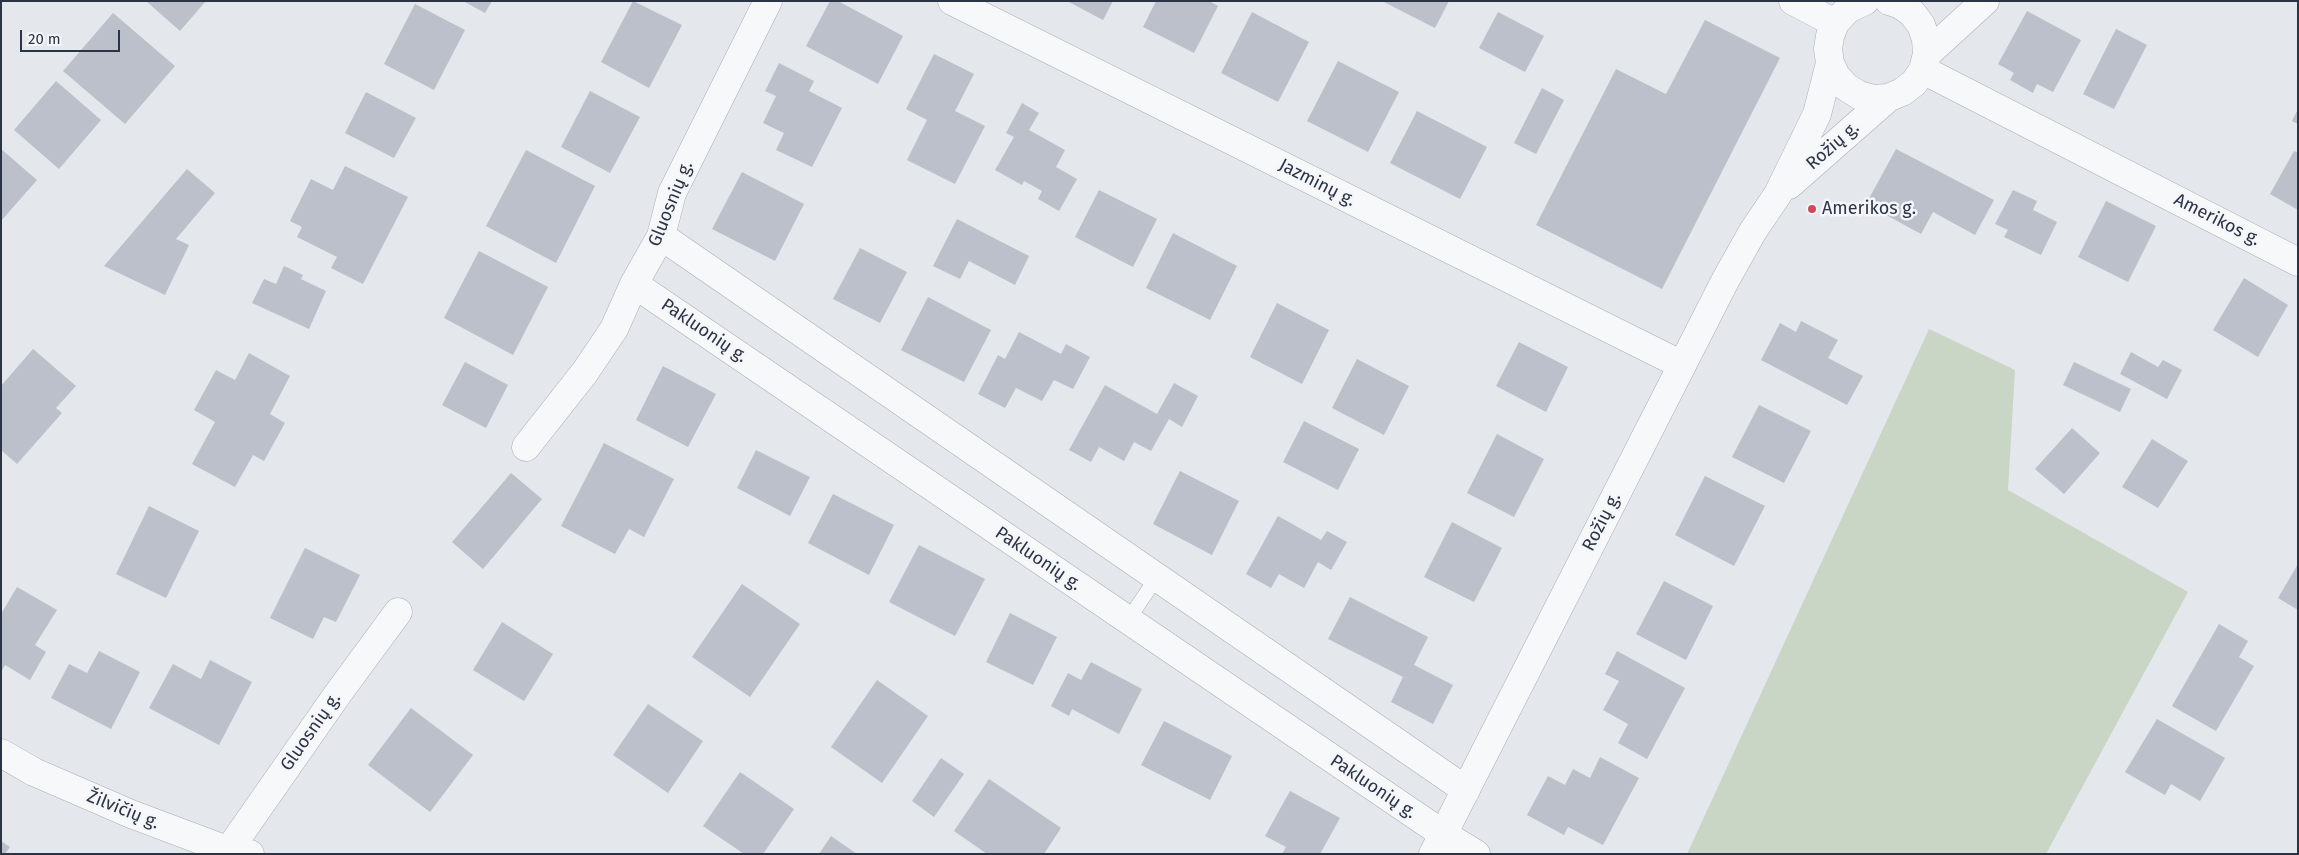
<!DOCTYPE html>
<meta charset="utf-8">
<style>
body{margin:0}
#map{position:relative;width:2299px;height:855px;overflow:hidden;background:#e4e7ec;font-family:"Fira Sans",sans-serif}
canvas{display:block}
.frame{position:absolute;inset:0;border:2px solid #2b3445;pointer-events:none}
.scale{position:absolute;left:20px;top:30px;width:100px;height:22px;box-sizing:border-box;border:2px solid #2b3445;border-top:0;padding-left:6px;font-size:15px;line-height:18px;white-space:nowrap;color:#2b3445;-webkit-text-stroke:4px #f4f6f9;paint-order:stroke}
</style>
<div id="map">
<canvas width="2299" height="855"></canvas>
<div class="frame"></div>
<div class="scale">20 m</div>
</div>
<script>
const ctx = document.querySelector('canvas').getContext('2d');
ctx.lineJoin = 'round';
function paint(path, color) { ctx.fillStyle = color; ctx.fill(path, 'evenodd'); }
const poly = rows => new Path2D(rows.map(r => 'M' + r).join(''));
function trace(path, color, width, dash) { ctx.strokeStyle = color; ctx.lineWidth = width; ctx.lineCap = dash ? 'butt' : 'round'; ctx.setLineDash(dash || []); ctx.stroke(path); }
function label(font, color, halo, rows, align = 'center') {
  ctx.font = font + ' "Fira Sans",sans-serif'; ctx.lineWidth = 5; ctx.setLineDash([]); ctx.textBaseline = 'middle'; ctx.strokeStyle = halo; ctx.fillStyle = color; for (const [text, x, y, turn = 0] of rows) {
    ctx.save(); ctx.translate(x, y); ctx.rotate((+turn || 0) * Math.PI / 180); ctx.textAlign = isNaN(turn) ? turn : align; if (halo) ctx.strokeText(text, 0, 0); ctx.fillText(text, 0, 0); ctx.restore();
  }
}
const green = poly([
 [1929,329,2015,370,2008,490,2188,592,2046,854,1687,854]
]);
const building = poly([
 [146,1,206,1,180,31],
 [463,1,492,1,485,13],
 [633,1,682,25,649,88,601,62],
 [830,1,838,1,903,36,878,84,806,46],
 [1067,1,1113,1,1103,20],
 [1156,1,1209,1,1218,6,1194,53,1143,27],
 [1382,1,1449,1,1435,28],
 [415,4,465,30,434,90,384,64],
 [2027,11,2081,40,2053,92,2037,84,2033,93,2010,80,2014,73,1998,64],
 [1252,12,1309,42,1278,102,1221,73],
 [1498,12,1544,36,1525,72,1479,48],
 [113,13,175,66,125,124,63,71],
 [1705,20,1780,58,1662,289,1536,225,1616,69,1666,94],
 [2116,29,2147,45,2114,109,2083,94],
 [934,54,974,74,955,111,985,126,955,184,907,160,927,120,906,109],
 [1338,61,1399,92,1368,152,1307,121],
 [779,63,814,81,809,91,842,108,812,167,776,150,784,133,763,123,776,96,765,91],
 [56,81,101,120,59,169,14,130],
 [1542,88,1564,100,1536,154,1514,143],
 [590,91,640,117,610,173,561,147],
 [366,92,416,118,394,158,345,133],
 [1022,103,1039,113,1029,130,1065,150,1056,167,1077,179,1059,211,1038,199,1042,191,1024,181,1022,185,995,170,1014,137,1006,133],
 [2298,109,2298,124,2292,121],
 [1417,111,1487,147,1460,199,1390,163],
 [1,149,37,180,1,221],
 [1896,149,1994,200,1975,235,1933,212,1921,234,1866,204],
 [526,150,595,186,556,263,486,226],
 [2294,151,2298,153,2298,210,2270,194],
 [345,166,408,197,363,284,331,268,337,257,297,237,302,227,290,221,311,179,333,190],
 [187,169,215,193,176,239,189,245,165,295,104,266],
 [742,172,804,204,775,261,712,229],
 [1099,190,1157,219,1133,267,1075,237],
 [2013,190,2037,201,2033,210,2057,222,2041,255,2004,237,2008,230,1995,224],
 [2106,201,2156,226,2128,282,2078,257],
 [957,219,1029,256,1015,285,969,261,960,279,933,266],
 [1173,233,1237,266,1210,320,1146,288],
 [860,248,907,272,880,323,833,299],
 [479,251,548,287,513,355,444,318],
 [284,266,303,275,301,279,326,291,309,329,252,303,264,279,276,284],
 [2244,278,2288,305,2258,357,2213,330],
 [928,297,991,330,964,382,901,350],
 [1277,303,1329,330,1302,384,1250,357],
 [1801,321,1838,340,1828,358,1863,376,1847,405,1761,360,1780,323,1796,332],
 [1019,332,1061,354,1066,344,1090,357,1073,389,1054,380,1042,401,1016,388,1005,408,978,394,998,355,1005,359],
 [1519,342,1568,367,1546,412,1496,386],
 [33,349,76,386,56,408,62,413,17,464,1,450,1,386],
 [2131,352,2158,367,2163,360,2182,370,2167,399,2120,374],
 [249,353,290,376,270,414,285,423,264,461,253,455,235,487,192,464,215,422,194,410,216,370,235,380],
 [1357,359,1409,386,1384,435,1332,408],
 [465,362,508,385,486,428,442,405],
 [2074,362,2131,389,2120,412,2063,385],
 [663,366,716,394,688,447,636,420],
 [1174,383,1198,396,1182,427,1169,419,1151,451,1134,442,1124,461,1099,447,1091,462,1069,450,1105,385,1157,414],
 [1759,405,1811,431,1784,483,1732,457],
 [1304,421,1359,449,1338,490,1283,462],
 [2072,428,2100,453,2064,494,2035,469],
 [1497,434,1544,459,1514,517,1467,493],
 [2152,439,2188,461,2158,508,2122,487],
 [604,443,674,479,644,537,629,529,615,554,561,526],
 [756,450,810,477,790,516,737,488],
 [1180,471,1239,501,1212,555,1153,524],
 [511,473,542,499,483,569,452,542],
 [1705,476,1765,506,1734,566,1675,535],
 [833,494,894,525,869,575,808,543],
 [149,506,199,531,166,598,116,574],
 [1278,516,1321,540,1327,531,1347,542,1331,570,1318,562,1304,588,1279,574,1271,588,1246,574],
 [1452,522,1502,548,1474,602,1424,577],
 [919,545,985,579,955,636,889,602],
 [305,548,360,575,336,622,324,617,313,639,270,618],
 [2298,564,2298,610,2278,598],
 [1664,581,1713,606,1686,660,1636,634],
 [742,584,800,624,750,697,692,657],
 [17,587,57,610,35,645,46,652,30,680,5,665,1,672,1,614],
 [1350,597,1428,637,1414,665,1453,685,1433,724,1391,702,1403,677,1328,639],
 [1010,613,1057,637,1033,685,986,662],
 [502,622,553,654,524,701,473,670],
 [2219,624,2248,641,2239,657,2254,666,2216,731,2172,706],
 [99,651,140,672,111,729,51,698,69,664,87,673],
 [1617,651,1685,688,1647,759,1618,743,1628,724,1603,710,1619,681,1605,674],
 [210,660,252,682,219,745,149,708,173,664,201,679],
 [1091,662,1142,689,1119,734,1072,709,1069,716,1051,706,1068,673,1081,680],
 [877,680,928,716,882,783,831,747],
 [648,704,703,741,668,793,613,755],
 [411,708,473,755,430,812,368,765],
 [2157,719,2225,758,2200,801,2171,784,2165,795,2125,772],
 [1164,721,1232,756,1210,800,1141,765],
 [1600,757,1639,778,1603,845,1568,827,1564,835,1527,815,1548,776,1565,785,1573,769,1590,778],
 [941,758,964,774,934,817,912,801],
 [740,772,794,809,763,854,744,854,703,826],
 [989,779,1061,828,1044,854,987,854,954,831],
 [1290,791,1340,818,1320,854,1282,854,1286,847,1265,836],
 [831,836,857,854,819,854],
 [1,841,10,847,5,854,1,854]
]);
const service = poly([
 [1128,620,1157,577]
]);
const minor = poly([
 [952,1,1682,365],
 [1793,1,1835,23],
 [1923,70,2298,262],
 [661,236,1466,790],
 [634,284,1443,834,1476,854],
 [526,447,585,372,614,329,634,284,661,236,672,193,768,1],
 [1,753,34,772,131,814,227,850,250,854],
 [226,854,337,695,398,612]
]);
const tertiary = poly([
 [1865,1,1848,9,1835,23,1830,36,1828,49,1830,63,1836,76,1846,87,1859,95,1873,99,1888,98,1902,92,1914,83,1923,70,1927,54,1926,39,1921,25,1912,13,1899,4,1889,1],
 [1927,54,1985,1],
 [1789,185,1888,98],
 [1433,854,1726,279,1753,231,1778,194,1817,114,1830,63]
]);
const markers = [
 [1812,209,5,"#d1495b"]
];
const streetNames = [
 ["Rožių g.",1833,146,-41],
 ["Jazminų g.",1317,183,27],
 ["Gluosnių g.",671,204,-68],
 ["Amerikos g.",2217,220,27],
 ["Pakluonių g.",704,331,34],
 ["Rožių g.",1602,522,-63],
 ["Pakluonių g.",1038,559,34],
 ["Gluosnių g.",311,732,-55],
 ["Pakluonių g.",1373,787,34],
 ["Žilvičių g.",123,810,22]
];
const poiNames = [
 ["Amerikos g.",1822,209]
];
paint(green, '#c9d6c5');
paint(building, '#bbc0ca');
trace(service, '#a9aeb7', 15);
trace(minor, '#a9aeb7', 29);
trace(tertiary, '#a9aeb7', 29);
trace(service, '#f7f8fa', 14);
trace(minor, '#f7f8fa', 28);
trace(tertiary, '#f7f8fa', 28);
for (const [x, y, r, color] of markers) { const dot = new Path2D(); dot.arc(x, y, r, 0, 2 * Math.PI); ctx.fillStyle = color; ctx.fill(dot); trace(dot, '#f4f6f9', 2); }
label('18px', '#2b3445', '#f4f6f9', streetNames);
label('18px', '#2b3445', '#f4f6f9', poiNames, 'left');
</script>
